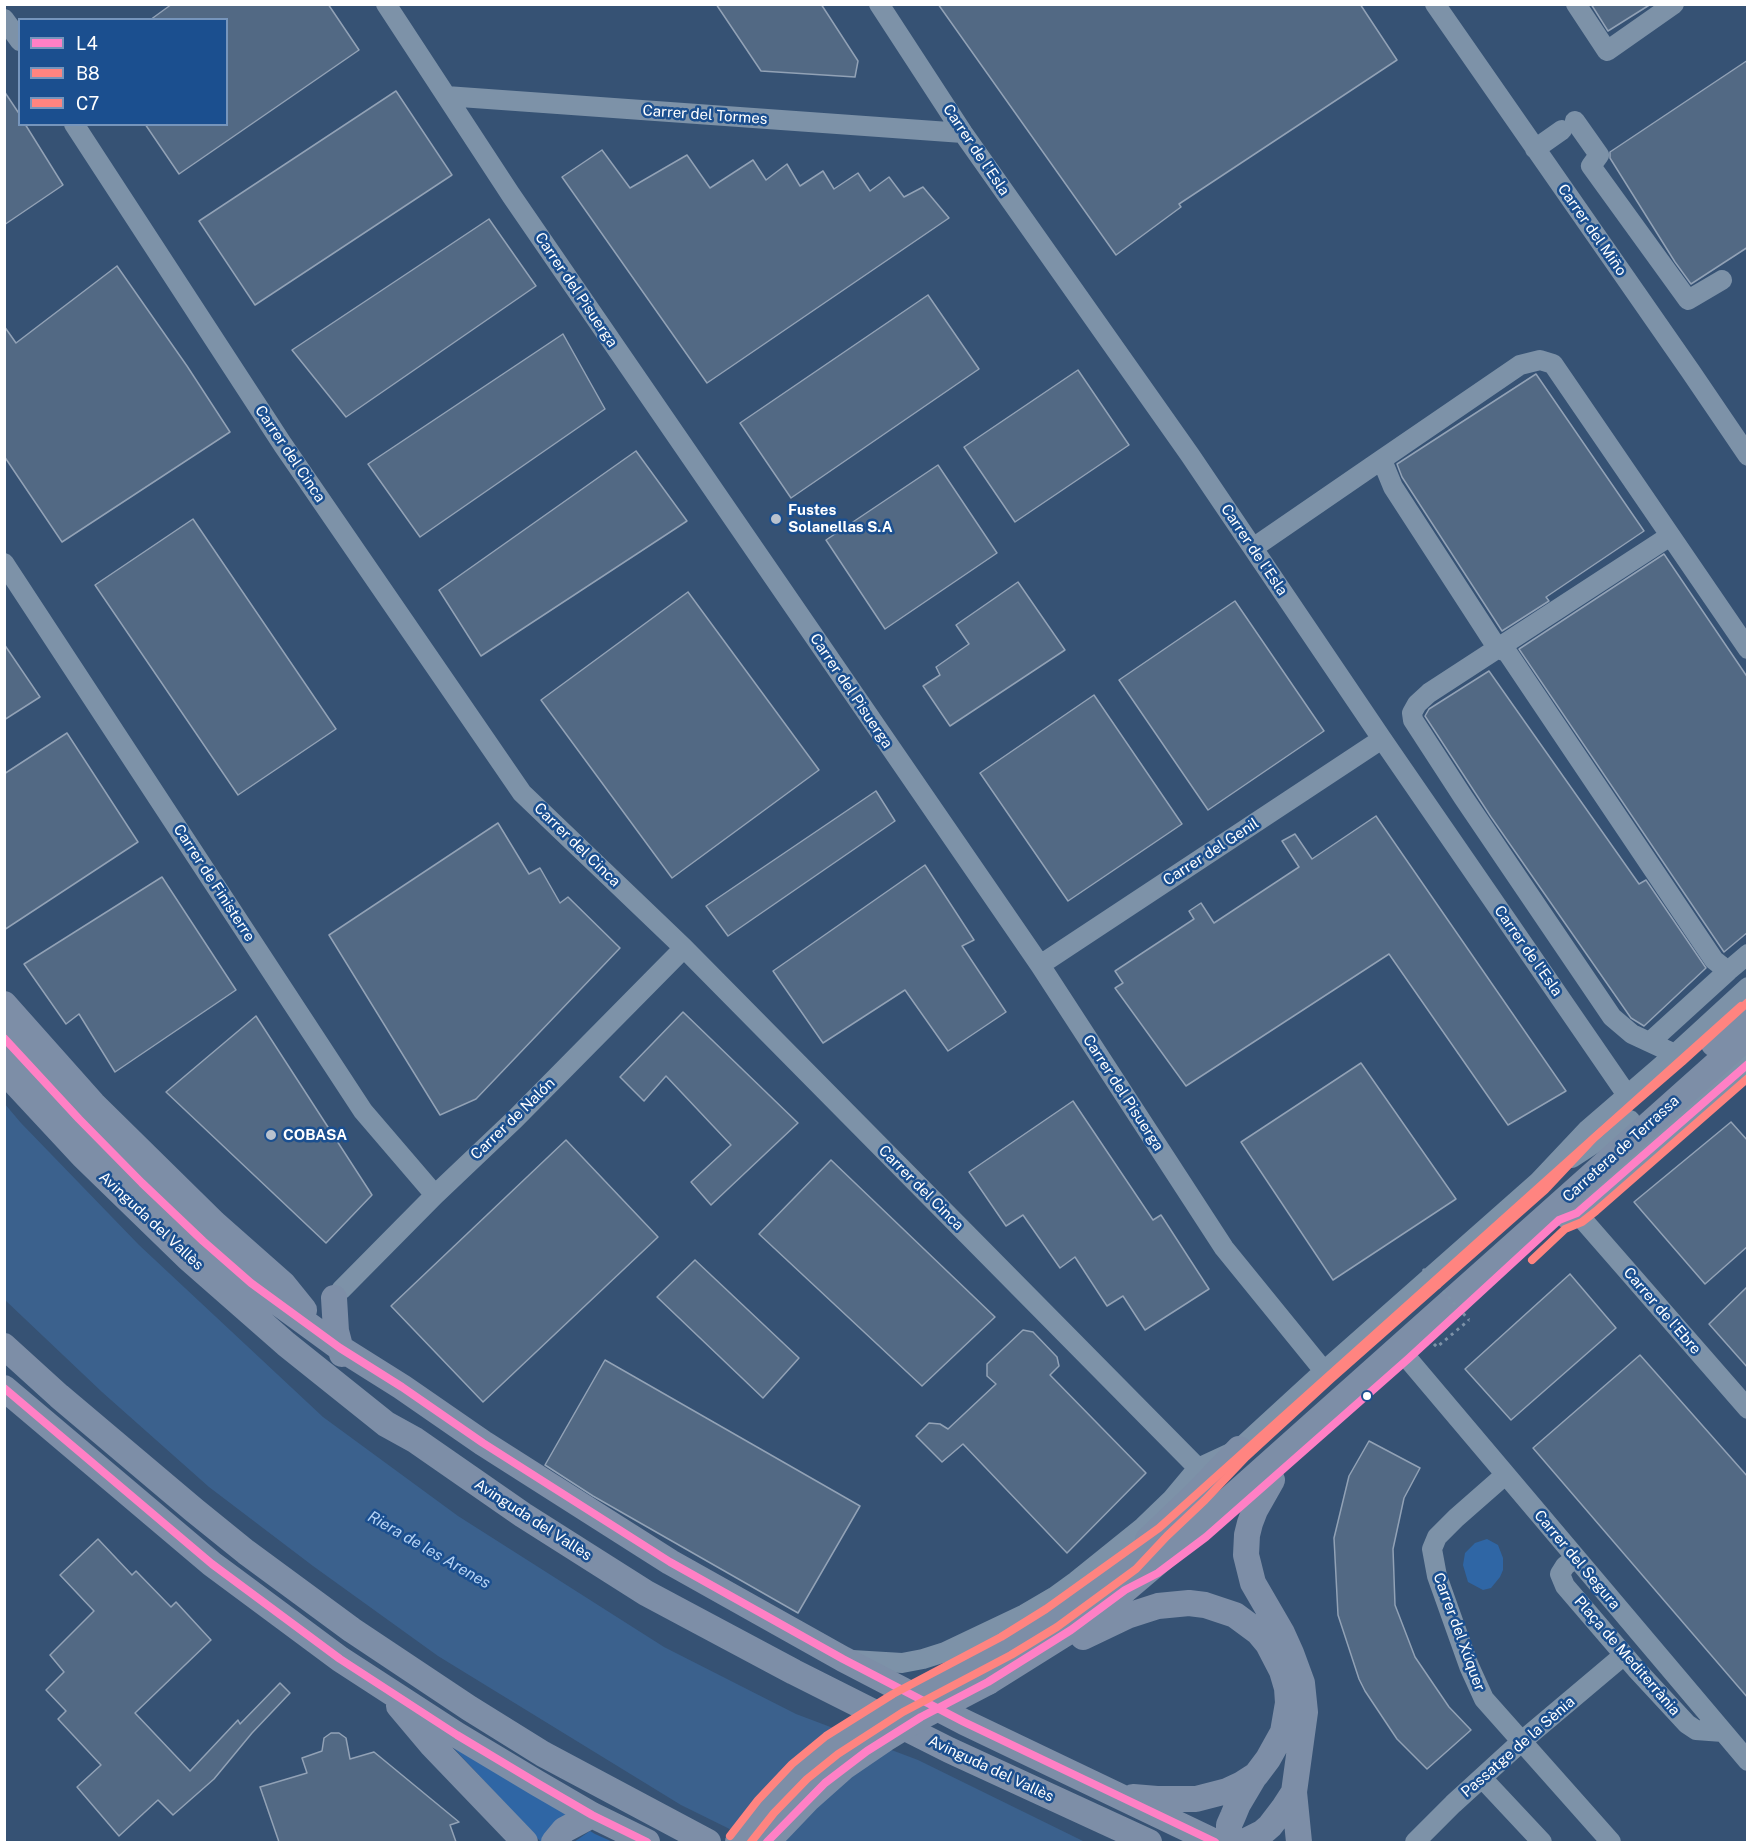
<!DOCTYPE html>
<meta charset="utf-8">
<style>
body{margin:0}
#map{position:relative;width:1752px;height:1847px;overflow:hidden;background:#365274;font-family:"Public Sans",sans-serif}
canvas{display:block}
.frame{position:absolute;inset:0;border:6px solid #fff;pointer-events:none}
.legend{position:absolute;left:18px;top:18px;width:210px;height:108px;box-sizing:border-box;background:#1b4f8f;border:2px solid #7695bc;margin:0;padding:8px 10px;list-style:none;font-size:18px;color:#fff}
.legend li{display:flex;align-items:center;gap:12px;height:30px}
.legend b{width:30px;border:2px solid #7695bc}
</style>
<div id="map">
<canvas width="1752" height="1847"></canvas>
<div class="frame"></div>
<ul class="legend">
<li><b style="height:8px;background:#ff80c5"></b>L4</li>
<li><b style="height:8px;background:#ff8480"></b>B8</li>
<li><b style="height:8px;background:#ff8480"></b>C7</li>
</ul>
</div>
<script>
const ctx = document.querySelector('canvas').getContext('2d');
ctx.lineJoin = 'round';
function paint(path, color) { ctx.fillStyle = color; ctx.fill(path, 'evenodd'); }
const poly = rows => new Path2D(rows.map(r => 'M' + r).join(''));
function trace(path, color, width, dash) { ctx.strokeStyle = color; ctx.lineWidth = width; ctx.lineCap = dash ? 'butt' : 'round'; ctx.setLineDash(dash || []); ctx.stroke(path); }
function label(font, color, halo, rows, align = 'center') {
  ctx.font = font + ' "Public Sans",sans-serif'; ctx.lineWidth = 5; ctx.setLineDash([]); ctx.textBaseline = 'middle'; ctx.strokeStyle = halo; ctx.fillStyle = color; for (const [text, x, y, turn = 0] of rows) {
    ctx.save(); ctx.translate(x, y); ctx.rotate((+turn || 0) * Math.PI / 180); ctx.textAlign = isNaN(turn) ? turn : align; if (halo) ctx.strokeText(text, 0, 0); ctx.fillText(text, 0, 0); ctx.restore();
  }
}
const green = poly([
 [1487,1539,1498,1545,1503,1558,1503,1570,1500,1577,1491,1588,1483,1590,1468,1582,1463,1565,1465,1553,1475,1543],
 [447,1741,572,1816,546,1842,541,1842],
 [590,1831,595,1834,613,1842,574,1842]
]);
const water = poly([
 [4,1103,21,1123,139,1245,323,1417,458,1516,664,1647,796,1714,918,1760,1085,1842,756,1842,681,1805,438,1656,313,1566,209,1487,102,1392,5,1300]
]);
const building = poly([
 [172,4,328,4,359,50,179,174,145,124,226,124,226,20,150,20,172,4],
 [716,4,821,4,858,61,855,77,761,71,716,4],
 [938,4,1360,4,1397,60,1179,204,1181,207,1116,255,938,4],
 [1591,4,1651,4,1608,31,1591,4],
 [1748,60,1748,247,1691,284,1675,262,1610,158,1610,152,1748,60],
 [4,91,20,115,20,124,25,124,63,185,4,225,4,91],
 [396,91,452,175,255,305,199,221,396,91],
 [602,150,630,188,687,155,710,188,753,160,766,180,787,164,800,186,823,171,834,189,858,173,870,191,889,177,904,197,923,187,949,218,707,383,562,177,602,150],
 [489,219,536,286,346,417,292,350,489,219],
 [117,266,187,366,230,432,62,542,4,456,4,326,16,343,117,266],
 [928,295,979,369,791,498,740,423,928,295],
 [563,334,605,409,420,537,368,464,563,334],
 [1078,370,1129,445,1015,522,964,447,1078,370],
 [1536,374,1644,531,1546,597,1549,601,1502,631,1402,477,1397,464,1536,374],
 [636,451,687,521,481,656,439,590,636,451],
 [938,465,997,553,885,629,826,540,938,465],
 [193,519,336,729,238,795,95,585,193,519],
 [1664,554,1748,678,1748,932,1724,952,1519,649,1664,554],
 [1018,582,1065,650,950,726,923,686,940,675,936,667,969,644,956,625,1018,582],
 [688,592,819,770,672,878,541,700,688,592],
 [1235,601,1324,731,1208,810,1119,680,1235,601],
 [4,644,40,697,4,720,4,644],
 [1489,671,1639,884,1646,880,1706,968,1644,1026,1631,1018,1491,817,1425,716,1429,709,1489,671],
 [1094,695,1182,824,1068,901,980,773,1094,695],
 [67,733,138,842,4,930,4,774,67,733],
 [876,791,895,821,728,936,706,906,876,791],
 [1376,816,1566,1091,1508,1125,1389,954,1186,1086,1115,988,1123,983,1115,971,1194,919,1189,911,1201,903,1214,923,1299,867,1282,841,1295,834,1312,859,1376,816],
 [498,823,529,874,540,868,560,903,568,897,620,948,476,1099,440,1115,329,935,498,823],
 [925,865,974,940,962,946,1006,1012,948,1051,905,990,823,1043,773,971,925,865],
 [162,877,236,990,115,1072,79,1014,66,1024,24,964,162,877],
 [683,1012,798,1123,711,1205,691,1182,731,1145,666,1076,644,1101,620,1077,683,1012],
 [256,1016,372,1195,326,1243,166,1092,256,1016],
 [1361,1063,1456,1199,1333,1280,1241,1142,1361,1063],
 [1073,1101,1153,1220,1161,1215,1209,1289,1145,1330,1123,1296,1107,1306,1075,1257,1060,1268,1023,1215,1006,1226,969,1172,1073,1101],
 [1731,1122,1748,1141,1748,1246,1705,1284,1634,1202,1731,1122],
 [566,1140,658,1237,483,1402,391,1306,566,1140],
 [831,1160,995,1317,922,1386,759,1234,831,1160],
 [695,1260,799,1358,763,1398,657,1297,695,1260],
 [1570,1274,1616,1328,1511,1420,1465,1369,1570,1274],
 [1748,1286,1748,1368,1709,1324,1748,1286],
 [1023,1330,1033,1332,1057,1357,1059,1366,1050,1375,1146,1473,1067,1553,963,1444,942,1462,916,1436,929,1423,940,1424,948,1429,996,1384,987,1376,987,1364,1023,1330],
 [1640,1355,1748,1477,1748,1698,1533,1448,1640,1355],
 [605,1360,860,1506,798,1613,593,1496,545,1465,605,1360],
 [1369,1441,1420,1468,1404,1498,1393,1549,1395,1605,1415,1657,1449,1707,1471,1730,1427,1769,1397,1739,1365,1691,1359,1679,1338,1615,1334,1538,1349,1476,1369,1441],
 [98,1539,132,1575,136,1571,171,1607,176,1602,211,1640,135,1713,190,1771,238,1720,240,1724,280,1683,290,1693,252,1733,214,1779,173,1815,158,1800,119,1836,77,1787,101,1765,58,1719,66,1711,46,1690,64,1672,50,1655,94,1611,60,1575,98,1539],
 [331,1733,339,1733,346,1738,350,1759,374,1752,459,1822,450,1825,456,1842,279,1842,260,1787,307,1773,302,1758,322,1751,324,1738,331,1733]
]);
const path = poly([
 [1434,1344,1437,1347,1469,1320]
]);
const minor = poly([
 [386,4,511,195,1040,965,1224,1248,1324,1371],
 [879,4,963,133,1190,455,1382,739,1627,1095],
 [1435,4,1691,372,1748,456],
 [1576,4,1607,51,1674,4],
 [4,19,20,41],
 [446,96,963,133],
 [1575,121,1599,155,1591,166,1688,300,1722,280],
 [74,124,283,445,522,793,684,948,1198,1468],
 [1535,149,1562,130],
 [1670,536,1429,693,1417,704,1412,713,1413,720,1463,797,1612,1017,1632,1034,1675,1054],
 [1253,548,1384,458],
 [4,563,363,1111,435,1195],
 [1748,649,1553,364,1540,360,1520,365,1384,458,1384,465,1393,487,1498,649,1507,652,1714,960,1728,971,1748,954],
 [1040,965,1382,739],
 [1650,1042,1728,971],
 [1572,1158,1630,1120],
 [1577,1213,1748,1409],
 [1565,1218,1577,1213,1589,1203,1748,1064],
 [341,1290,435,1195,515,1119,684,948],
 [1408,1359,1748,1761],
 [1505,1475,1456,1518,1437,1537,1432,1549,1437,1576,1469,1666,1484,1699,1611,1842],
 [1575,1558,1565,1566,1560,1574,1565,1586,1637,1670,1687,1724,1696,1730,1723,1732],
 [852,1660,902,1663,923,1659,945,1652,1025,1614,1054,1597,1076,1581,1143,1527,1172,1499,1198,1468,1239,1449,1324,1371,1538,1182,1587,1130,1675,1054,1748,987],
 [1482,1778,1542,1842],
 [1415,1842,1453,1804,1522,1741,1624,1655]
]);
const major = poly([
 [4,1004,93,1104,214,1223,283,1284,304,1310],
 [4,1037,79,1119,142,1183,203,1241,251,1283,340,1348,402,1387,483,1443,670,1562,843,1659,964,1722,1215,1842],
 [1714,1044,1748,1014],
 [4,1071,83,1156,188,1258,286,1344,386,1424,415,1440,523,1515,646,1593,794,1672,949,1750,1149,1842],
 [334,1298,336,1331,342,1354],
 [4,1346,59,1396,194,1510,246,1552,352,1630,469,1708,543,1754,708,1842],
 [4,1388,212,1564,340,1659,457,1735,537,1783,592,1815,647,1842],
 [1272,1480,1255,1510,1250,1523,1247,1535,1246,1555,1253,1583,1282,1633,1291,1653,1302,1683,1305,1712,1294,1792,1299,1842],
 [1148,1540,1197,1493,1239,1449],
 [1083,1637,1127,1616,1158,1606,1189,1603,1205,1605,1235,1615,1258,1632,1268,1644,1282,1671,1287,1688,1288,1703,1283,1732,1268,1759,1256,1775,1242,1784,1227,1791,1196,1799,1157,1799,1133,1797],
 [989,1654,1030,1632,1069,1607,1169,1533],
 [988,1682,1071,1630,1125,1590,1178,1545,1748,1036],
 [399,1706,431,1744,525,1842],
 [554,1842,564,1830,592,1815],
 [1229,1842,1229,1825,1233,1816,1238,1804,1254,1777],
 [1244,1842,1262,1833,1270,1826,1283,1809,1294,1792]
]);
const pathBridge = poly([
 [1423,1269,1469,1320]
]);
const majorBridge = poly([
 [738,1842,766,1806,783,1789,800,1771,832,1745,898,1703,989,1654],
 [767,1842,808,1799,844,1767,885,1739,921,1717,988,1682]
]);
const bus1 = poly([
 [4,1038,79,1119,142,1183,203,1241,251,1283,340,1348,402,1387,483,1443,670,1562,843,1659,964,1722,1215,1842],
 [4,1388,212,1564,340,1659,457,1735,537,1783,592,1815,647,1842],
 [767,1842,825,1783,867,1751,921,1717,988,1682,1071,1630,1125,1590,1158,1573,1206,1537,1408,1359,1559,1220,1577,1213,1748,1064]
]);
const bus2 = poly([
 [1532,1260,1565,1229,1582,1222,1596,1211,1748,1078],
 [751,1842,774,1813,807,1779,838,1754,903,1712,1011,1655,1057,1627,1136,1569,1167,1536,1205,1500,1246,1457,1331,1379,1545,1190,1594,1138,1682,1062,1748,1002]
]);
const bus3 = poly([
 [730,1836,758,1800,792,1764,826,1736,893,1694,1001,1637,1046,1609,1159,1528,1741,1006]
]);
const markers = [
 [776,519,6,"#b9c2ce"],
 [271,1135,6,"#b9c2ce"],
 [1367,1396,5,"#fff"]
];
const streetNames = [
 ["Carrer del Tormes",705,115,4],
 ["Carrer de l'Esla",976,150,56],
 ["Carrer del Miño",1592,230,55],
 ["Carrer del Pisuerga",576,290,56],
 ["Carrer del Cinca",290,454,56],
 ["Carrer de l'Esla",1254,550,56],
 ["Carrer del Pisuerga",851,691,56],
 ["Carrer del Cinca",577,845,44],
 ["Carrer del Genil",1211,852,-33],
 ["Carrer de Finisterre",214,883,57],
 ["Carrer de l'Esla",1528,951,55],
 ["Carrer del Pisuerga",1123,1093,57],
 ["Carrer de Nalón",513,1119,-44],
 ["Carretera de Terrassa",1621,1149,-42],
 ["Carrer del Cinca",921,1188,45],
 ["Avinguda del Vallès",151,1221,43],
 ["Carrer de l'Ebre",1662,1311,49],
 ["Avinguda del Vallès",533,1520,33],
 ["Carrer del Segura",1577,1560,50],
 ["Carrer del Xúquer",1459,1632,70],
 ["Plaça de Mediterrània",1627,1656,49],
 ["Passatge de la Sènia",1518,1747,-41],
 ["Avinguda del Vallès",991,1769,25]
];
const poiNames = [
 ["Fustes",788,510],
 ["Solanellas S.A",788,527],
 ["COBASA",283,1135]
];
const waterNames = [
 ["Riera de les Arenes",429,1550,30]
];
paint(green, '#2f66a5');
paint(water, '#3b618d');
paint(building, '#526984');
trace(building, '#92a2b6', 1.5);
trace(path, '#7d92a8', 3, [3, 4.5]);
trace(minor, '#7d92a8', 20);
trace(major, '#7d8ea7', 26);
trace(pathBridge, '#7d92a8', 3, [3, 4.5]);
trace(majorBridge, '#7d8ea7', 26);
trace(bus1, '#ff80c5', 8);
trace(bus2, '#ff8480', 8);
trace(bus3, '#ff8480', 8);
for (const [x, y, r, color] of markers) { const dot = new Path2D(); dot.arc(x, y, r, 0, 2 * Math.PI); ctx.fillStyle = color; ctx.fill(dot); trace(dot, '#1b4f8f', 2); }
label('15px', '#fff', '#1b4f8f', streetNames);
label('bold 15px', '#fff', '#1b4f8f', poiNames, 'left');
label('italic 16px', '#b5d3f5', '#1b4f8f', waterNames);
</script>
